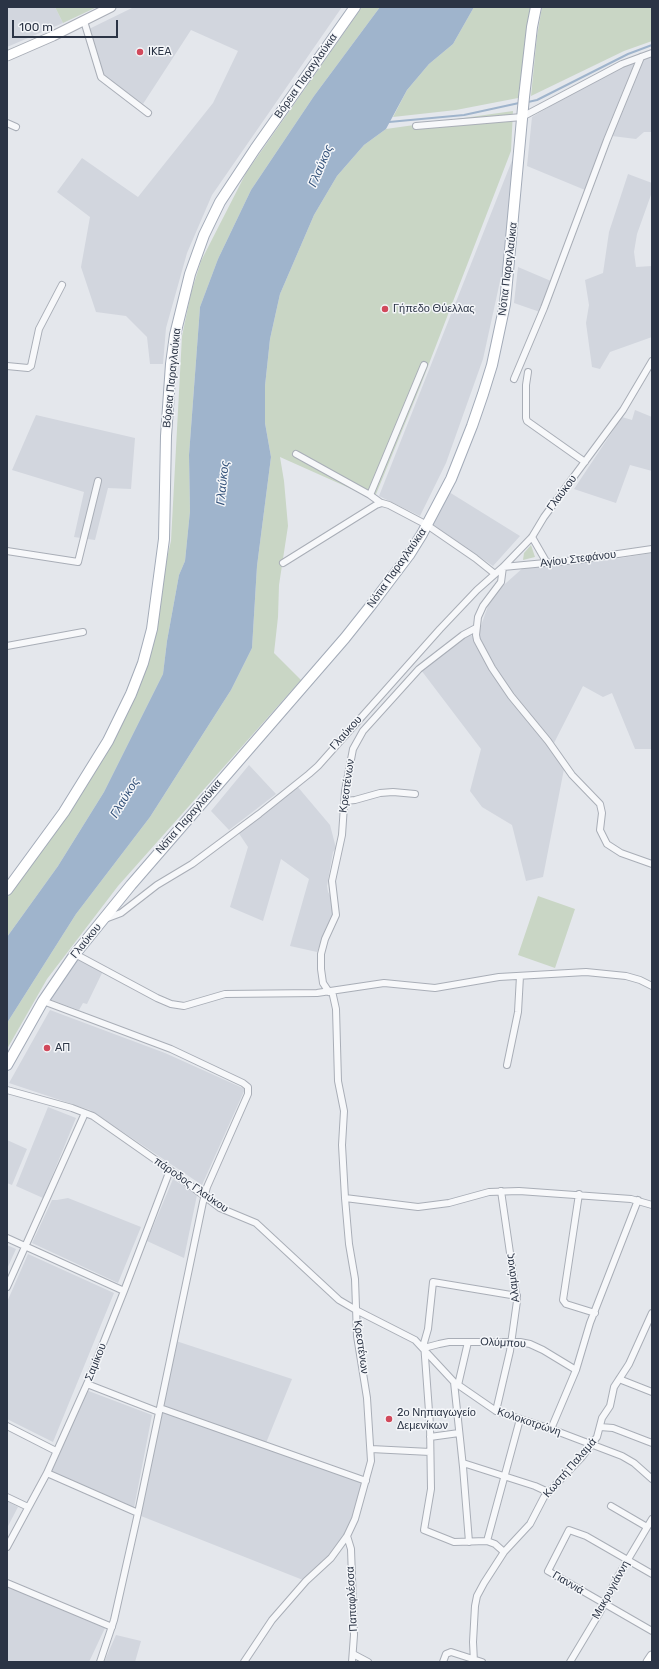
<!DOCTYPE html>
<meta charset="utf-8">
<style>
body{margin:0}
#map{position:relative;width:659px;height:1669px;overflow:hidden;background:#e4e7ec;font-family:Rubik,sans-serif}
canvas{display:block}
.frame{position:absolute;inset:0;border:8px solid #2b3445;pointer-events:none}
.scale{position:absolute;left:12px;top:20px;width:106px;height:18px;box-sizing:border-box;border:2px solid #2b3445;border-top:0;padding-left:5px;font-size:12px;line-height:14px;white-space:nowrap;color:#2b3445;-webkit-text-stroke:3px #f4f6f9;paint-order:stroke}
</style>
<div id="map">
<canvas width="659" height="1669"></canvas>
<div class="frame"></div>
<div class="scale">100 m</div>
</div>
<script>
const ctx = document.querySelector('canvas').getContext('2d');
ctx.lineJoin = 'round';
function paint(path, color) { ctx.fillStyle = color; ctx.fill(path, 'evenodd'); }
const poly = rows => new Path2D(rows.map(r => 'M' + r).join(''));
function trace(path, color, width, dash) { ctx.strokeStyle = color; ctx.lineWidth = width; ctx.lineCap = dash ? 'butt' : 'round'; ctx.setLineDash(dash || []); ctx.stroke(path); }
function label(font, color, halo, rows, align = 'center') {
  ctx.font = font + ' Rubik,sans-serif'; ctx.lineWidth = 3; ctx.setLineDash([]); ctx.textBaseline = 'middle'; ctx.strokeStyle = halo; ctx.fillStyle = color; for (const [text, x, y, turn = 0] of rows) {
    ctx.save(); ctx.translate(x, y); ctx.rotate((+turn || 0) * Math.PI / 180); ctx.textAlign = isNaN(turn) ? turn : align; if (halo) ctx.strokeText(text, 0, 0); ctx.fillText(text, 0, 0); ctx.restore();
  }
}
const built = poly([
 [7,7,55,7,63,23,7,47],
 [134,7,342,7,212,195,187,253,166,328,163,364,150,364,147,337,126,316,96,312,81,267,90,217,57,192,82,158,138,197,213,103,238,51,191,30,143,104,104,76,89,29],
 [652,55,652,132,644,132,636,139,612,136,643,58],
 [637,60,585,190,527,166,532,117,588,84],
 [513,158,504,263,483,359,446,463,420,516,379,496],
 [628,174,652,183,652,192,637,234,634,252,636,267,652,266,652,337,610,352,600,369,592,367,586,323,589,305,585,280,603,273,609,232],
 [518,267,551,281,540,312,514,303],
 [635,410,652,417,652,471,630,465,616,503,574,489,622,417,632,420],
 [36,415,135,438,131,489,108,488,95,540,74,537,84,492,12,470],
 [449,492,520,536,493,566,432,524],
 [652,553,652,749,635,749,612,693,603,697,583,686,554,743,512,694,477,637,489,603,497,591,524,567,603,561],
 [470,633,509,699,545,740,564,769,543,877,526,881,512,825,482,807,470,791,481,749,421,670],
 [249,765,276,794,229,830,211,811],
 [297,786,330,825,336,848,333,852,327,886,328,892,332,899,334,912,317,952,290,946,309,879,281,859,263,921,230,907,248,847,238,832,252,820,255,821],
 [74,956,103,971,87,1004,83,1003,79,1010,46,998],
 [50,1010,165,1053,245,1089,202,1185,90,1110,9,1083],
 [48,1107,76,1118,43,1198,16,1186],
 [7,1140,27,1149,12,1185,7,1183],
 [173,1179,197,1195,184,1258,147,1241],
 [68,1198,141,1227,118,1283,32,1243,52,1200,57,1200],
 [7,1245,16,1249,7,1269],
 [28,1254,114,1293,53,1442,7,1419,7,1302],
 [176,1341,292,1379,266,1443,162,1407],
 [86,1390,152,1415,134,1508,51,1472],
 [161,1411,364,1483,351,1526,336,1550,303,1580,141,1516],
 [7,1501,18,1507,7,1528],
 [7,1586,105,1628,89,1662,7,1662],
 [116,1635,141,1641,135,1662,104,1662]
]);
const green = poly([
 [55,7,97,7,63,23],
 [362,7,380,7,314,96,251,190,218,259,200,307,189,455,190,511,185,561,179,575,167,641,163,674,104,792,58,866,7,937,7,898,57,830,138,679,171,541,182,336,191,293,201,261,246,173],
 [474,7,531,7,518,98,456,110,393,117,407,90,429,64,453,44],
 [542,7,652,7,652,41,624,51,531,96,537,36],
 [513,111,511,151,420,387,374,499,280,457,284,481,288,526,279,585,278,617,274,653,301,680,118,886,47,979,7,1049,7,1023,76,914,150,817,231,690,252,648,257,566,271,457,265,423,265,386,270,339,280,294,314,215,337,176,364,145,386,129],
 [531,545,535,557,523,560,524,553],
 [538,896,575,909,555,968,518,955]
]);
const water = poly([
 [380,7,474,7,453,44,429,64,407,90,386,129,364,145,337,176,314,215,280,294,270,339,265,386,265,423,271,457,257,566,252,648,231,690,150,817,76,914,7,1023,7,937,58,866,104,792,163,674,167,641,179,575,185,561,190,511,189,455,200,307,218,259,251,190,314,96]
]);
const stream = poly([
 [528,102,537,100,628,54,652,45],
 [389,122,464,115,519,103]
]);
const street = poly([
 [84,21,101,77,148,113],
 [7,123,16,127],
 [416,126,522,117,622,64,652,53],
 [7,366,28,368,31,366,39,329,62,285],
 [528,372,526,385,526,418,527,421,585,462],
 [514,379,544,308,607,140,641,57],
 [296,454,370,495,381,503],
 [370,495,424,365],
 [532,537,547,563],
 [652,549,577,560,503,567,501,582,483,606,478,617,476,635,477,640,492,668,511,696,548,741,572,775,600,804,602,813,600,830,607,844,621,853,652,864],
 [7,551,78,562,98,481],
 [283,563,376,505,382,503,389,505,427,525,475,558,495,574],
 [7,646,83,632],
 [345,801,355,800,380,793,393,792,415,794],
 [105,919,121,913,157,885,192,864,259,814,309,774,318,766,440,629,477,590,503,567,532,537,544,517,623,410,652,361],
 [75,954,157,998,171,1004,184,1006,225,994,317,993,384,983,435,988,499,977,586,972,626,976,640,980,652,986],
 [329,992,323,983,321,969,321,954,325,939,336,915,332,881,342,835,345,791,353,749,363,731,419,669,463,635,476,628],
 [43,1001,171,1049,243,1083,248,1087,248,1094,207,1187,203,1202,138,1513,114,1620,100,1662],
 [507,1065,518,1012,520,976],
 [7,1090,72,1108,93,1116,170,1170,220,1208,256,1223,339,1300,356,1310,415,1340,454,1382,496,1411,551,1429,622,1456,634,1463,652,1479],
 [579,1194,563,1300,566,1304,595,1313],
 [345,1198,418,1207,449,1203,489,1192,519,1191,631,1199,652,1205],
 [7,1238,124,1291],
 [7,1287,85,1113],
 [424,1348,439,1344,449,1342,520,1342,530,1344,543,1350,576,1370],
 [619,1379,652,1392],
 [454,1382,463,1467,469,1542],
 [87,1384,159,1412],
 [458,1385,468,1342],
 [160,1408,366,1481],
 [496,1411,510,1351,517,1301,501,1191],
 [7,1426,56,1451],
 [600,1427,613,1428,652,1443],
 [551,1429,576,1370,590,1323,638,1200],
 [430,1437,459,1433],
 [371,1449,430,1452],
 [463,1463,535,1486,548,1492],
 [47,1473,138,1513],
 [7,1497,28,1507],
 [611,1506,647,1527],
 [347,1536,351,1549,354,1635,352,1662],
 [487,1541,520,1419],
 [7,1547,47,1473,87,1384,124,1291,170,1170],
 [504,1552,495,1544,487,1541,454,1542,424,1530,431,1489,430,1425,424,1343,428,1329,433,1282,517,1296],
 [652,1574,586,1536,569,1530,548,1571,652,1631],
 [7,1583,112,1627],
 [353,1654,368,1662],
 [244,1662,272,1620,306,1581,331,1558,347,1536,355,1519,371,1461,367,1398,357,1336,355,1279,349,1244,345,1198,342,1145,344,1111,338,1081,336,1009,332,991],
 [443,1662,446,1654,451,1652,482,1662],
 [474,1662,473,1642,475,1606,477,1596,484,1583,504,1552,530,1524,544,1497,581,1458,597,1437,602,1418,610,1406,614,1387,629,1364,652,1313],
 [570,1662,600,1612,617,1578,652,1519]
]);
const secondary = poly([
 [7,56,53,36,111,7],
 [648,1662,652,1656]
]);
const primary = poly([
 [7,890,64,812,108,741,131,694,143,663,152,629,164,539,166,436,171,364,175,335,190,274,204,235,220,202,255,149,355,7],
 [7,1065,43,1001,75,954,131,885,345,638,372,604,409,555,422,534,451,479,472,426,483,394,492,365,505,304,524,97,532,27,536,7]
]);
const markers = [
 [140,52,4,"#d1495b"],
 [385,309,4,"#d1495b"],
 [47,1048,4,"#d1495b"],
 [389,1419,4,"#d1495b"]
];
const poiNames = [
 ["IKEA",148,52],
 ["Γήπεδο Θύελλας",393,309],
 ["ΑΠ",55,1048],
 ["2ο Νηπιαγωγείο",397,1413],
 ["Δεμενίκων",397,1426]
];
const streetNames = [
 ["Βόρεια Παραγλαύκια",306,76,-55],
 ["Νότια Παραγλαύκια",508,269,-83],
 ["Βόρεια Παραγλαύκια",172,378,-84],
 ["Γλαύκου",562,493,-53],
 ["Αγίου Στεφάνου",578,559,-7],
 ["Νότια Παραγλαύκια",397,568,-55],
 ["Γλαύκου",346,733,-48],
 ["Κρεστένων",347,786,-82],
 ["Νότια Παραγλαύκια",189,817,-49],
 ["Γλαύκου",86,941,-51],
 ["πάροδος Γλαύκου",191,1185,35],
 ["Αλαμάνας",513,1278,-97],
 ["Ολύμπου",503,1343,3],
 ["Κρεστένων",361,1347,82],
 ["Σαμίκου",96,1362,-68],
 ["Κολοκοτρώνη",529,1422,19],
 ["Κωστή Παλαμά",570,1468,-49],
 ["Γιαννιά",568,1583,31],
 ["Μακρυγιάννη",611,1590,-61],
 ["Παπαφλέσσα",352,1599,-93]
];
const waterNames = [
 ["Γλαύκος",321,166,-67],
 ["Γλαύκος",223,483,-84],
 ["Γλαύκος",125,798,-59]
];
paint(built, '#d2d6de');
paint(green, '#c9d6c5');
paint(water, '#9fb4cc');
trace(stream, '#9fb4cc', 2);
trace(street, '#a9aeb7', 8);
trace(secondary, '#a9aeb7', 11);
trace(primary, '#a3abb8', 12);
trace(street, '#f7f8fa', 6);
trace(secondary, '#fff', 9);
trace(primary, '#fff', 10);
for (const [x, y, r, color] of markers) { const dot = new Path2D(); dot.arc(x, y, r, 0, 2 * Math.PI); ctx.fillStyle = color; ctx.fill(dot); trace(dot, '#f4f6f9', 1.5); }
label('11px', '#2b3445', '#f4f6f9', poiNames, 'left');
label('11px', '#2b3445', '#f4f6f9', streetNames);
label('italic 12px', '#34527a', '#f4f6f9', waterNames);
</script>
